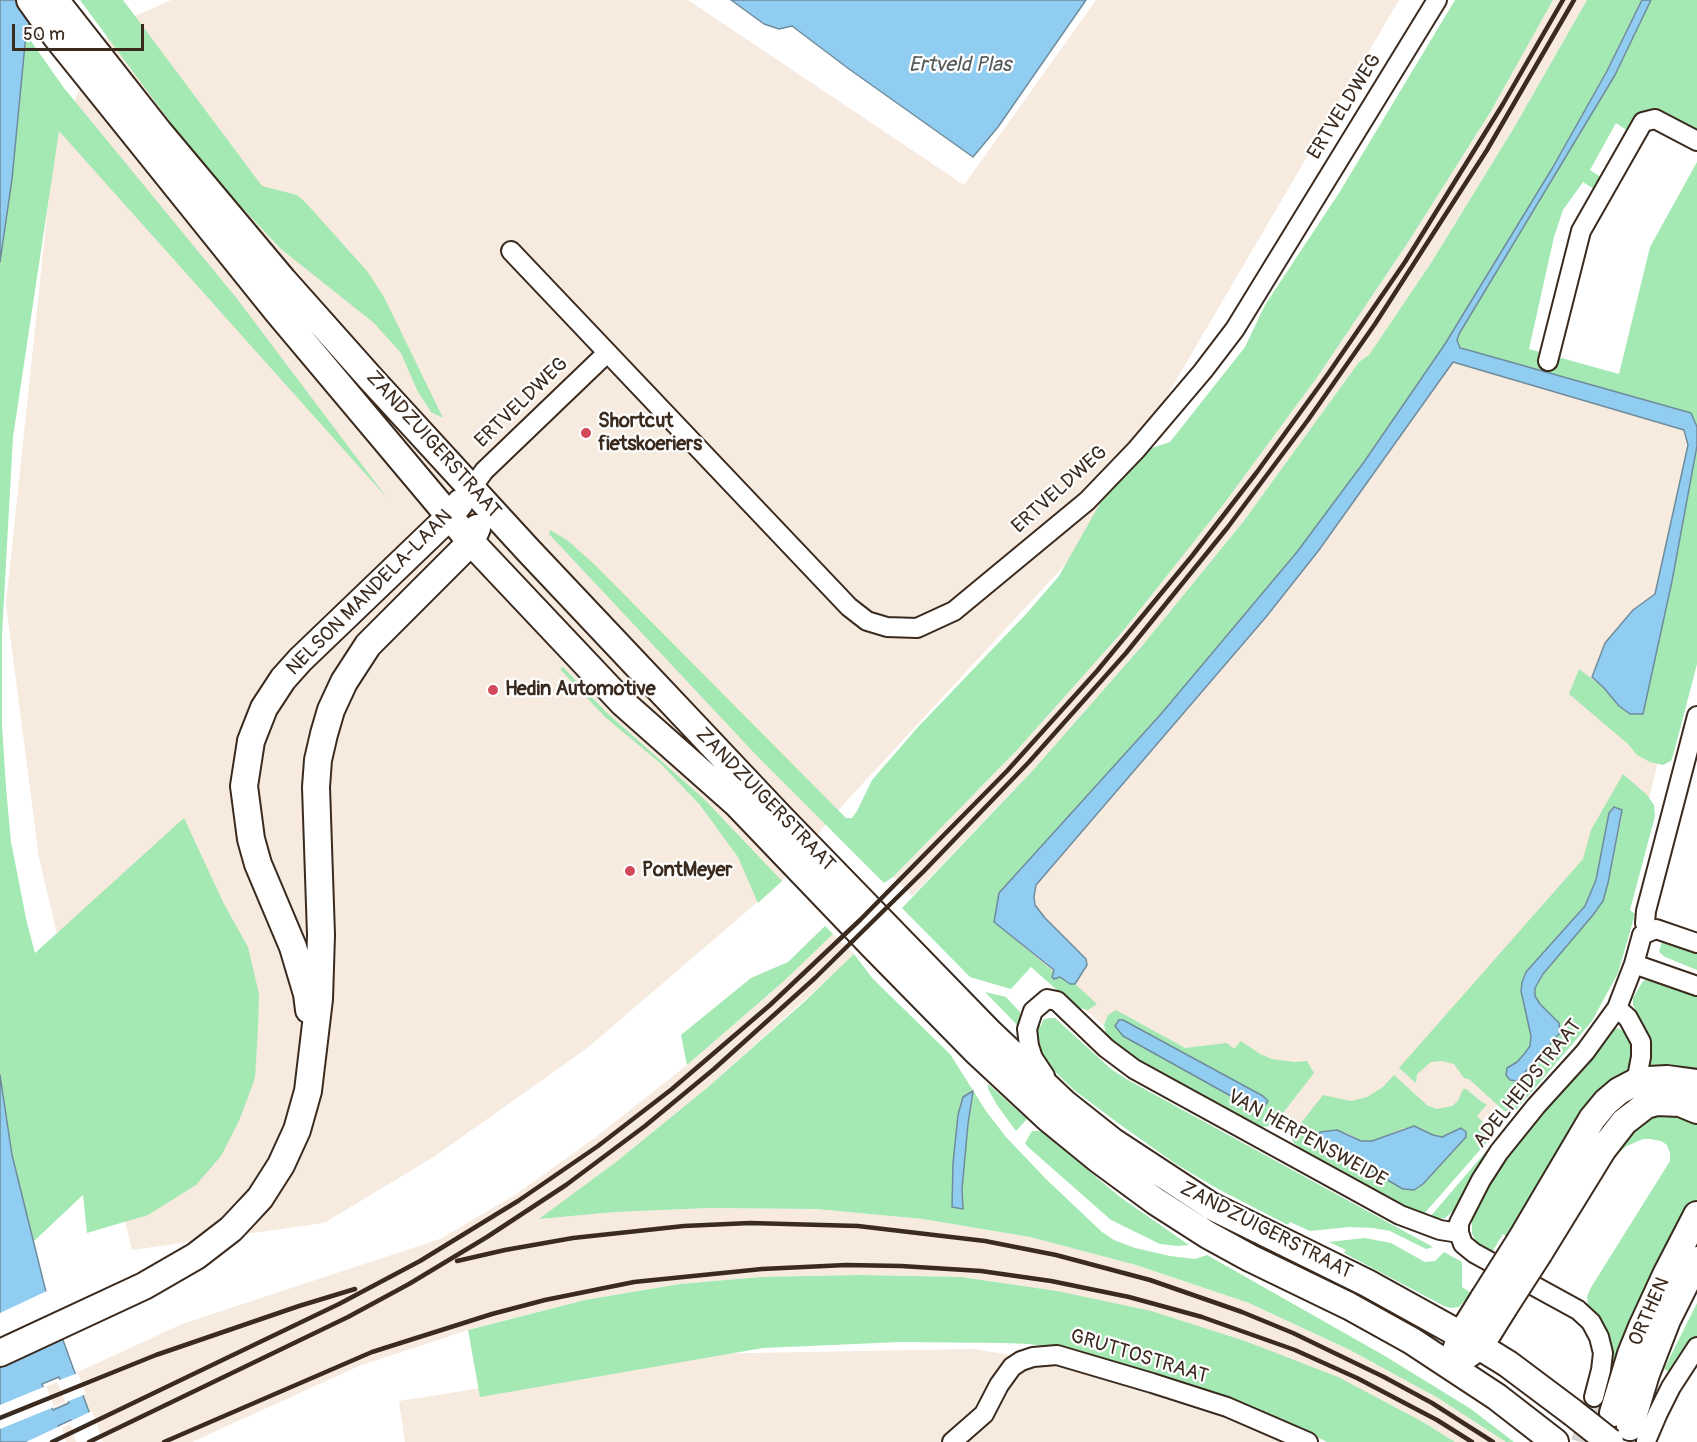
<!DOCTYPE html>
<style>
body{margin:0}
#map{position:relative;width:1697px;height:1442px;overflow:hidden;background:#fff;font-family:Pangolin,sans-serif}
canvas{display:block}
.scale{position:absolute;left:12px;top:24px;width:132px;height:27px;box-sizing:border-box;border:3px solid #3b2a1e;border-top:0;padding-left:8px;font-size:18px;line-height:21px;white-space:nowrap;color:#3b2a1e;-webkit-text-stroke:4px #fff;paint-order:stroke}
</style>
<div id="map">
<canvas width="1697" height="1442"></canvas>
<div class="scale">50 m</div>
</div>
<script>
const ctx = document.querySelector('canvas').getContext('2d');
ctx.lineJoin = 'round';
function paint(path, color) { ctx.fillStyle = color; ctx.fill(path, 'evenodd'); }
const poly = rows => new Path2D(rows.map(r => 'M' + r).join(''));
function trace(path, color, width, dash) { ctx.strokeStyle = color; ctx.lineWidth = width; ctx.lineCap = dash ? 'butt' : 'round'; ctx.setLineDash(dash || []); ctx.stroke(path); }
function label(font, color, halo, rows, align = 'center') {
  ctx.font = font + ' Pangolin,sans-serif'; ctx.lineWidth = 4.5; ctx.setLineDash([]); ctx.textBaseline = 'middle'; ctx.strokeStyle = halo; ctx.fillStyle = color; for (const [text, x, y, turn = 0] of rows) {
    ctx.save(); ctx.translate(x, y); ctx.rotate((+turn || 0) * Math.PI / 180); ctx.textAlign = isNaN(turn) ? turn : align; if (halo) ctx.strokeText(text, 0, 0); ctx.fillText(text, 0, 0); ctx.restore();
  }
}
const built = poly([
 [171,0,688,0,964,185,1096,0,1399,0,1073,556,829,820,782,881,586,1049,435,1156,324,1223,132,1250,39,858,6,604,55,139,111,27],
 [1553,0,1587,0,1515,126,1431,263,1369,355,1359,362,1243,522,1142,646,1035,768,912,896,893,877,1017,750,1123,631,1223,505,1318,376,1407,244,1491,111],
 [1465,333,1697,399,1697,597,1624,904,1574,1018,1411,1202,1109,1030,987,928],
 [833,934,854,954,841,967,707,1088,616,1162,540,1219,615,1212,709,1208,816,1209,923,1219,1030,1237,1136,1265,1249,1303,1350,1350,1438,1398,1506,1442,1455,1442,1423,1422,1057,1291,961,1277,859,1275,761,1277,680,1284,585,1300,471,1329,359,1366,192,1442,0,1442,0,1408,182,1324,440,1239,515,1195,596,1137,687,1065,784,981],
 [974,1349,1045,1361,1228,1419,1283,1442,405,1442,399,1401,698,1354]
]);
const green = poly([
 [80,0,123,0,262,186,297,195,306,203,367,271,384,297,443,418,431,412,417,390,401,353,374,323,281,249,202,165],
 [1455,0,1553,0,1491,111,1407,244,1318,376,1223,505,1123,631,1017,750,893,877,884,883,758,757,549,534,550,530,567,540,594,564,846,818,852,818,857,811,872,780,918,727,1027,613,1059,576,1103,498,1149,449,1170,442,1245,347,1265,305,1339,193],
 [1587,0,1642,0,1607,71,1553,167,1445,344,1364,462,1297,552,1161,714,999,893,994,922,1060,977,1070,984,1075,984,1097,1004,1088,1010,1076,1007,1031,967,1011,989,970,977,902,908,1035,768,1142,646,1243,522,1359,362,1369,355,1431,263,1515,126],
 [1651,0,1697,0,1697,133,1666,116,1628,131,1616,123,1590,170,1602,178,1594,189,1583,182,1563,210,1554,237,1529,349,1619,374,1650,247,1697,162,1697,427,1691,413,1468,350,1460,348,1457,341,1459,334,1615,75],
 [26,34,64,88,238,300,387,498,59,131,13,437,2,635,2,725,6,788,11,842,27,923,35,953,184,818,224,904,248,947,259,994,258,1029,255,1078,239,1121,221,1156,196,1185,148,1215,87,1233,83,1195,33,1242,12,1155,0,1075,0,262,12,179],
 [1697,446,1697,664,1674,752,1671,761,1663,765,1650,762,1637,755,1628,744,1569,694,1579,669,1604,688,1619,706,1643,714,1672,581],
 [563,667,606,712,704,799,782,881,758,903,738,857,700,805,660,763,605,717,560,669],
 [1623,774,1647,795,1654,805,1655,816,1630,910,1635,914,1618,973,1592,1021,1517,1109,1512,1112,1504,1111,1469,1079,1464,1078,1454,1064,1442,1061,1431,1062,1417,1074,1416,1083,1399,1068,1583,859,1591,830],
 [1614,807,1618,808,1622,816,1608,883,1603,900,1593,915,1543,974,1535,988,1535,996,1547,1012,1557,1037,1551,1043,1507,1068,1517,1062,1530,1046,1531,1035,1521,991,1522,982,1526,972,1585,906,1596,880,1609,813],
 [825,926,833,934,784,981,687,1065,681,1035,751,978,788,962],
 [1668,939,1697,951,1697,970,1665,957,1659,952,1662,941],
 [854,954,873,979,950,1054,986,1111,1006,1137,1046,1179,1102,1232,1114,1240,1135,1248,1170,1256,1195,1259,1207,1255,1385,1356,1471,1409,1514,1442,1506,1442,1438,1398,1350,1350,1249,1303,1136,1265,1030,1237,923,1219,816,1209,709,1208,615,1212,539,1219,616,1162,707,1088,804,1002],
 [972,1092,968,1124,962,1189,963,1209,952,1207,953,1163,958,1115,963,1097],
 [1652,978,1697,997,1697,1073,1648,1067,1650,1047,1647,1032,1633,1005,1633,998,1643,981],
 [985,992,1006,997,1020,1012,1020,1028],
 [1116,1010,1185,1048,1227,1043,1234,1049,1241,1041,1260,1054,1272,1059,1295,1062,1307,1061,1314,1073,1276,1122,1272,1126,1262,1127,1135,1057,1116,1044,1106,1034,1104,1025,1108,1015],
 [1119,1020,1123,1021,1263,1096,1267,1101,1264,1107,1261,1110],
 [1049,1018,1055,1018,1111,1069,1128,1080,1433,1247,1426,1249,1390,1231,1373,1228,1349,1227,1310,1231,1290,1222,1288,1225,1218,1189,1176,1164,1122,1126,1074,1090,1046,1063,1040,1053,1037,1026,1041,1026,1043,1020],
 [1617,1028,1628,1033,1633,1041,1632,1064,1625,1071,1606,1084,1596,1094,1506,1236,1503,1234,1492,1252,1482,1248,1475,1240,1472,1233,1472,1219,1499,1168,1525,1131,1591,1058,1611,1031],
 [1394,1075,1428,1106,1437,1109,1452,1106,1458,1101,1463,1089,1466,1089,1483,1103,1487,1104,1477,1116,1494,1134,1423,1215,1300,1148,1293,1142,1291,1136,1323,1095,1351,1101,1367,1097,1383,1087],
 [1404,1128,1421,1128,1433,1135,1442,1137,1450,1134,1414,1190,1403,1189,1321,1141,1347,1133,1361,1141,1372,1141],
 [988,1084,1027,1119,1016,1131,997,1105,988,1089],
 [1645,1113,1697,1116,1697,1199,1679,1230,1618,1364,1611,1361,1595,1314,1588,1305,1587,1297,1590,1289,1670,1161,1670,1153,1667,1145,1661,1141,1650,1139,1643,1139,1627,1146,1610,1160],
 [1032,1131,1041,1131,1120,1197,1189,1245,1177,1246,1160,1244,1111,1220,1028,1147,1025,1143],
 [1495,1141,1458,1207,1445,1218,1429,1218],
 [1365,1238,1391,1243,1425,1262,1435,1261,1444,1252,1462,1262,1462,1287,1471,1293,1459,1307,1451,1308,1444,1306,1344,1253,1346,1250,1329,1242],
 [859,1275,961,1277,1057,1291,1151,1311,1245,1341,1338,1377,1423,1422,1455,1442,1327,1442,1307,1432,1238,1403,1064,1350,1030,1344,1002,1343,900,1342,763,1348,480,1397,468,1330,585,1300,680,1284,761,1277],
 [1697,1303,1697,1336,1671,1373,1664,1369]
]);
const water = poly([
 [0,0,36,0,26,34,12,179,0,262,0,0],
 [731,0,1086,0,998,127,973,157,849,69,792,26,779,29,764,24,731,0],
 [1642,0,1651,0,1615,75,1459,334,1457,340,1460,348,1468,350,1691,413,1697,427,1697,446,1672,581,1643,714,1630,714,1619,706,1604,688,1592,677,1605,643,1633,610,1655,594,1688,445,1684,430,1453,362,1319,550,1266,617,1036,885,1034,897,1035,905,1045,918,1086,959,1087,965,1075,984,1070,984,1060,977,1054,979,1052,977,1054,970,994,922,999,893,1161,714,1297,552,1364,462,1445,344,1553,167,1607,71,1642,0],
 [1614,807,1622,810,1608,883,1603,901,1593,915,1543,974,1535,988,1535,996,1540,1004,1559,1023,1560,1033,1517,1081,1510,1080,1506,1075,1507,1068,1517,1062,1525,1053,1530,1046,1531,1036,1521,991,1522,982,1526,972,1585,906,1596,880,1609,813,1614,807],
 [1119,1020,1123,1020,1263,1096,1268,1101,1264,1107,1256,1110,1123,1036,1115,1026,1119,1020],
 [0,1075,12,1155,47,1296,100,1442,79,1442,71,1420,58,1426,63,1442,0,1442,0,1075],
 [59,1377,69,1403,53,1410,42,1384,59,1377],
 [973,1091,968,1124,962,1189,963,1209,952,1207,953,1163,958,1115,963,1097,973,1091],
 [1414,1126,1433,1135,1442,1137,1461,1128,1466,1132,1466,1137,1423,1184,1414,1190,1403,1189,1320,1141,1318,1138,1320,1132,1337,1130,1361,1141,1372,1141,1414,1126]
]);
const pier = poly([
 [49,1290,65,1336,0,1366,0,1313],
 [78,1373,86,1394,0,1429,0,1405,46,1386,54,1406,65,1402,57,1381],
 [92,1411,103,1442,76,1442,70,1424,62,1428,66,1442,26,1442]
]);
const streetTunnel = poly([
 [1580,1442,1594,1397]
]);
const street = poly([
 [511,251,849,607,867,621,887,627,917,628,954,611,1087,501,1136,450,1203,371,1235,329,1437,0],
 [1548,361,1581,231,1643,122,1655,119,1697,141],
 [472,488,484,471,607,353],
 [1648,931,1645,923,1646,911,1697,716],
 [1634,964,1697,986],
 [1617,1008,1628,1018,1641,1042,1641,1057,1636,1082],
 [1045,1076,1033,1058,1029,1046,1027,1029,1033,1011,1047,999,1057,1001,1106,1048,1134,1069,1400,1215,1440,1230,1459,1233],
 [1594,1397,1601,1370,1603,1353,1599,1337,1591,1322,1578,1310,1474,1253,1463,1244,1459,1233,1459,1223,1481,1180,1499,1152,1536,1106,1585,1052,1617,1008,1634,964,1642,935,1656,929,1697,943],
 [1646,1441,1658,1413,1671,1387,1697,1347],
 [952,1442,984,1414,999,1385,1012,1367,1021,1361,1033,1357,1057,1355,1152,1383,1227,1407,1308,1442]
]);
const secondary = poly([
 [30,0,55,35,277,311,471,542,623,703,737,804,873,946,976,1051,1049,1119,1098,1159,1155,1201,1208,1235,1250,1258,1349,1306,1412,1341,1497,1397,1555,1442],
 [55,0,159,132,283,280,372,380,528,550,781,818,990,1033,1064,1103,1112,1141,1211,1206,1367,1283,1461,1335,1508,1364,1572,1412],
 [309,1010,307,994,293,947,258,864,251,839,244,786,251,741,264,708,283,679,300,660,449,517,460,503],
 [1520,1241,1592,1119,1606,1102,1619,1091,1636,1082,1648,1080,1667,1079,1697,1083],
 [1539,1253,1603,1149,1624,1122,1646,1105,1657,1102,1680,1103,1697,1110],
 [1456,1350,1461,1335,1484,1298],
 [0,1353,144,1286,196,1256,231,1229,246,1213,260,1198,281,1165,297,1130,308,1091,319,999,321,935,316,787,318,760,324,734,331,710,344,682,368,645,471,542,477,528],
 [1466,1356,1480,1346,1503,1309],
 [1613,1413,1631,1354,1642,1327,1666,1275,1697,1215],
 [1630,1427,1646,1374,1667,1320,1697,1260]
]);
const rail = poly([
 [457,1261,505,1250,573,1238,684,1226,750,1223,858,1226,985,1241,1056,1255,1150,1280,1242,1312,1293,1333,1384,1377,1432,1403,1493,1442],
 [0,1418,156,1355,299,1306,355,1289],
 [52,1442,339,1304,420,1261,518,1201,598,1146,672,1089,770,1005,860,920,1007,771,1097,671,1192,556,1257,472,1328,374,1405,262,1503,104,1563,0],
 [89,1442,348,1317,409,1284,487,1237,566,1185,645,1126,714,1069,815,978,924,871,1029,762,1126,653,1228,527,1308,420,1375,324,1487,150,1574,0],
 [164,1442,372,1352,492,1314,545,1300,634,1282,762,1269,846,1265,901,1266,981,1271,1051,1281,1129,1297,1202,1317,1295,1350,1357,1378,1437,1420,1472,1442]
]);
const secondaryBridge = poly([
 [1484,1298,1520,1241],
 [1503,1309,1539,1253],
 [1572,1412,1610,1442]
]);
const markers = [
 [586,433,6,"#d1495b"],
 [493,690,6,"#d1495b"],
 [630,871,6,"#d1495b"]
];
const streetNames = [
 ["ERTVELDWEG",1345,107,-58],
 ["ERTVELDWEG",522,403,-44],
 ["ZANDZUIGERSTRAAT",433,445,48],
 ["ERTVELDWEG",1060,490,-42],
 ["NELSON MANDELA-LAAN",370,593,-45],
 ["ZANDZUIGERSTRAAT",765,800,46],
 ["ADELHEIDSTRAAT",1528,1084,-51],
 ["VAN HERPENSWEIDE",1307,1139,29],
 ["ZANDZUIGERSTRAAT",1266,1231,27],
 ["ORTHEN",1650,1312,-66],
 ["GRUTTOSTRAAT",1139,1357,17]
];
const poiNames = [
 ["Shortcut",598,422],
 ["fietskoeriers",598,445],
 ["Hedin Automotive",505,690],
 ["PontMeyer",642,871]
];
const waterNames = [
 ["Ertveld Plas",960,66]
];
paint(built, '#f7eadf');
paint(green, '#a4e8b3');
paint(water, '#91cdf1');
trace(water, '#6f8c9d', 1.5);
paint(pier, '#fff');
trace(streetTunnel, '#d8d4d2', 18, [18, 9]);
trace(street, '#3b2a1e', 22);
trace(secondary, '#3b2a1e', 30);
trace(street, '#fff', 18);
trace(secondary, '#fff', 26);
trace(rail, '#3b2a1e', 4.5);
trace(secondaryBridge, '#3b2a1e', 30, []);
trace(secondaryBridge, '#fff', 26);
for (const [x, y, r, color] of markers) { const dot = new Path2D(); dot.arc(x, y, r, 0, 2 * Math.PI); ctx.fillStyle = color; ctx.fill(dot); trace(dot, '#fff', 2); }
label('20px', '#3b2a1e', '#fff', streetNames);
label('bold 20px', '#3b2a1e', '#fff', poiNames, 'left');
label('italic 21px', '#555b5d', '#fff', waterNames);
</script>
